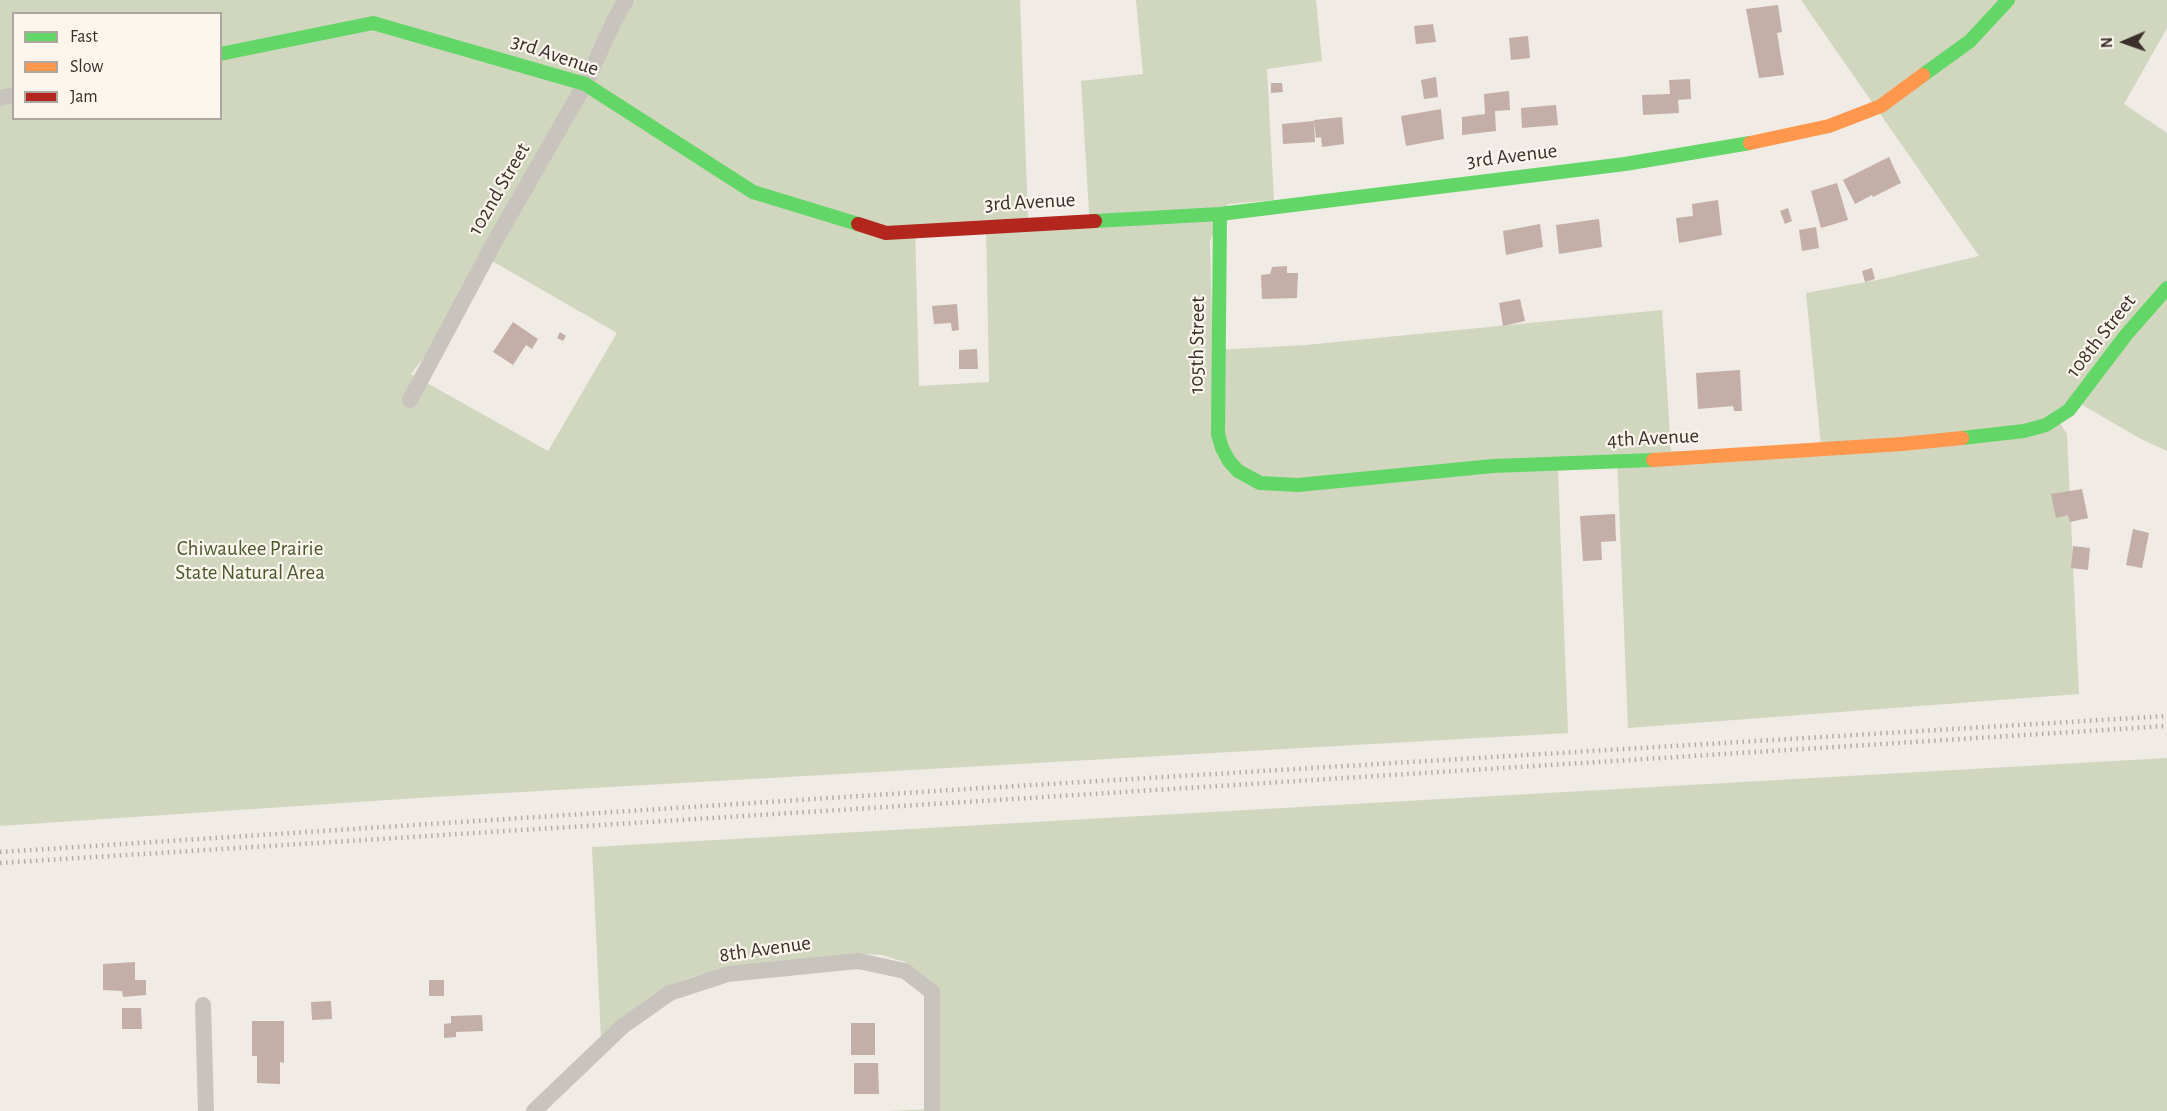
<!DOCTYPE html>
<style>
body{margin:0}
#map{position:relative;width:2167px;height:1111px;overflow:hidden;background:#f0ebe5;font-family:"Alegreya Sans",sans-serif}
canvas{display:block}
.legend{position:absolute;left:12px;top:12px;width:210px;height:108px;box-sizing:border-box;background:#fbf5ee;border:2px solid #aea6a0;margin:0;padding:8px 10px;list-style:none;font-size:18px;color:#3b302b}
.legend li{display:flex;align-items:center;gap:12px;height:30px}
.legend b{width:30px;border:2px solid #aea6a0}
.north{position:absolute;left:2095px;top:12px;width:60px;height:60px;-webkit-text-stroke:4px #fbf5ee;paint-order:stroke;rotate:268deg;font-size:16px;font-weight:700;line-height:24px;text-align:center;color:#3b302b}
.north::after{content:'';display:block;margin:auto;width:21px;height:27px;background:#3b302b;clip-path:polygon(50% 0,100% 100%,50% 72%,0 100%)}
</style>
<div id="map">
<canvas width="2167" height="1111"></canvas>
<ul class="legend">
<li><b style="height:8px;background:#63d668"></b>Fast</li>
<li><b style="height:8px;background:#ff974d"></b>Slow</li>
<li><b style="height:8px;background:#b3261e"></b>Jam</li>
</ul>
<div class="north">N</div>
</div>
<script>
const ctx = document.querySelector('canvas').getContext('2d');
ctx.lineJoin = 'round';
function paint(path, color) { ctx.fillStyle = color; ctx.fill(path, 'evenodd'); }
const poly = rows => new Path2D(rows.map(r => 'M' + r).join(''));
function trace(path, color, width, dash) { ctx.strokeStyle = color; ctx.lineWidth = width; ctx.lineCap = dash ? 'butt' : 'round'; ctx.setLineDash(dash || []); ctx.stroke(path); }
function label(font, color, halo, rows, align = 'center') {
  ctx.font = font + ' "Alegreya Sans",sans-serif'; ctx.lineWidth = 4.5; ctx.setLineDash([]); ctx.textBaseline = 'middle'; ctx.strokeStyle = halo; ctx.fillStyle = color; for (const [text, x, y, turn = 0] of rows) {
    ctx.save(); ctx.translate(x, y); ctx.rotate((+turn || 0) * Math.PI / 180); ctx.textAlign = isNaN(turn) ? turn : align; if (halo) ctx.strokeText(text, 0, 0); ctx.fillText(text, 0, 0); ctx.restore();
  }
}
const green = poly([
 [0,0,618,0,631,6,635,0,1020,0,1028,218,1090,228,1081,81,1143,74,1136,0,1316,0,1322,61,1267,69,1274,200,1228,204,1210,241,1213,350,1306,345,1662,310,1671,451,1822,456,1806,293,1882,279,1979,256,1801,0,2167,0,2167,28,2124,104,2167,133,2167,451,2141,439,2072,399,2053,413,2067,434,2079,694,1628,728,1617,455,1558,471,1568,733,433,797,0,826],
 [14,14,220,14,220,118,14,118],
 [986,222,989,382,919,386,915,226],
 [480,254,617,333,548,451,411,374,431,348],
 [2167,758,2167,1111,888,1111,939,1109,932,988,922,974,905,962,882,955,863,954,718,971,691,977,665,988,601,1039,592,847]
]);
const building = poly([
 [1778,5,1782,32,1777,33,1784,75,1759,78,1746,9],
 [1433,24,1436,42,1416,44,1414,26],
 [1528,36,1530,58,1511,60,1509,38],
 [1436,77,1438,97,1424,99,1421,80],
 [1690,79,1691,99,1678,100,1679,113,1643,115,1642,95,1670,94,1669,80],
 [1271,83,1282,83,1283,92,1271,93],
 [1509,91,1510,110,1495,111,1496,131,1462,135,1462,117,1485,114,1484,94],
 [1556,105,1558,125,1522,128,1521,108],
 [1441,109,1444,139,1406,146,1401,116],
 [1342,117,1344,144,1322,147,1321,137,1316,138,1314,120],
 [1314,121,1315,142,1283,144,1282,124],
 [1889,157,1901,183,1873,197,1872,195,1855,204,1843,180],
 [1837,183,1848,220,1821,228,1811,191],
 [1718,200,1722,235,1679,243,1676,218,1693,216,1692,204],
 [1788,208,1792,221,1785,224,1780,211],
 [1599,219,1602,247,1559,254,1556,225],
 [1540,224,1543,247,1506,255,1503,231],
 [1816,227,1819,248,1802,251,1799,230],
 [1287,266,1287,273,1298,273,1297,298,1262,299,1261,275,1270,274,1272,267],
 [1872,268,1875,279,1865,282,1862,271],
 [1520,299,1525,321,1503,326,1499,303],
 [957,304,959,330,952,331,951,323,934,324,932,306],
 [513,322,538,339,532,349,526,345,513,365,493,352],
 [560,332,566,336,563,341,557,338],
 [977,349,978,369,959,369,959,350],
 [1740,370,1742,411,1734,411,1733,406,1698,409,1696,373],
 [2082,489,2088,518,2070,522,2068,515,2056,518,2051,494],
 [1615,514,1616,541,1601,542,1602,560,1583,561,1580,516],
 [2133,529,2149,533,2142,568,2126,565],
 [2073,546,2090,548,2088,570,2071,568],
 [135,962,135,980,146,980,146,995,123,997,122,991,103,990,103,964],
 [429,980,444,980,444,996,429,996],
 [331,1001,332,1019,312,1020,311,1002],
 [122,1008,141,1008,142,1029,122,1029],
 [482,1015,483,1031,456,1032,456,1037,444,1038,444,1024,451,1023,451,1016],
 [252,1021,284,1021,284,1063,280,1062,280,1084,257,1083,257,1056,252,1056],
 [851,1023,875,1023,875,1055,851,1055],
 [854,1063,878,1063,879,1094,854,1094]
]);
const street = poly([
 [0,98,14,95],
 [410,400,495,241,585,84,614,21,626,0],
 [203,1005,206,1111],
 [534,1111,623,1026,670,993,728,974,858,961,905,971,932,992,932,1111]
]);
const fast = poly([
 [220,54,373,23,585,84,753,192,858,224],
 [1923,75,1970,41,2008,0],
 [1220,214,1218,434,1222,448,1229,461,1238,471,1260,483,1298,485,1493,466,1653,460],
 [1095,221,1220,214,1625,164,1750,143],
 [1962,438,2024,431,2046,425,2069,410,2126,335,2167,288]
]);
const slow = poly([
 [1750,143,1829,126,1881,106,1923,75],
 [1653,460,1902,444,1962,438]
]);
const jam = poly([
 [858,224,886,233,1095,221]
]);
const rail = poly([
 [0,852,967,789,2167,716],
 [0,863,2167,726]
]);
const streetNames = [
 ["3rd Avenue",555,55,19],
 ["3rd Avenue",1512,156,-7],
 ["102nd Street",499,189,-60],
 ["3rd Avenue",1030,202,-3],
 ["108th Street",2101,336,-52],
 ["105th Street",1197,345,-89],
 ["4th Avenue",1653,438,-3],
 ["8th Avenue",765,949,-8]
];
const parkNames = [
 ["Chiwaukee Prairie",250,549],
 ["State Natural Area",250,573]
];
paint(green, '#d1d6bf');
paint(building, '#c3afa7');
trace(street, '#c9c3be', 16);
trace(fast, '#63d668', 14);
trace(slow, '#ff974d', 14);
trace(jam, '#b3261e', 14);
trace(rail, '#b1aca8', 4.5, [1.5, 4.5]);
label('21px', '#3b302b', '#fbf5ee', streetNames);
label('21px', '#4a5a2e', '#fbf5ee', parkNames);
</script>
